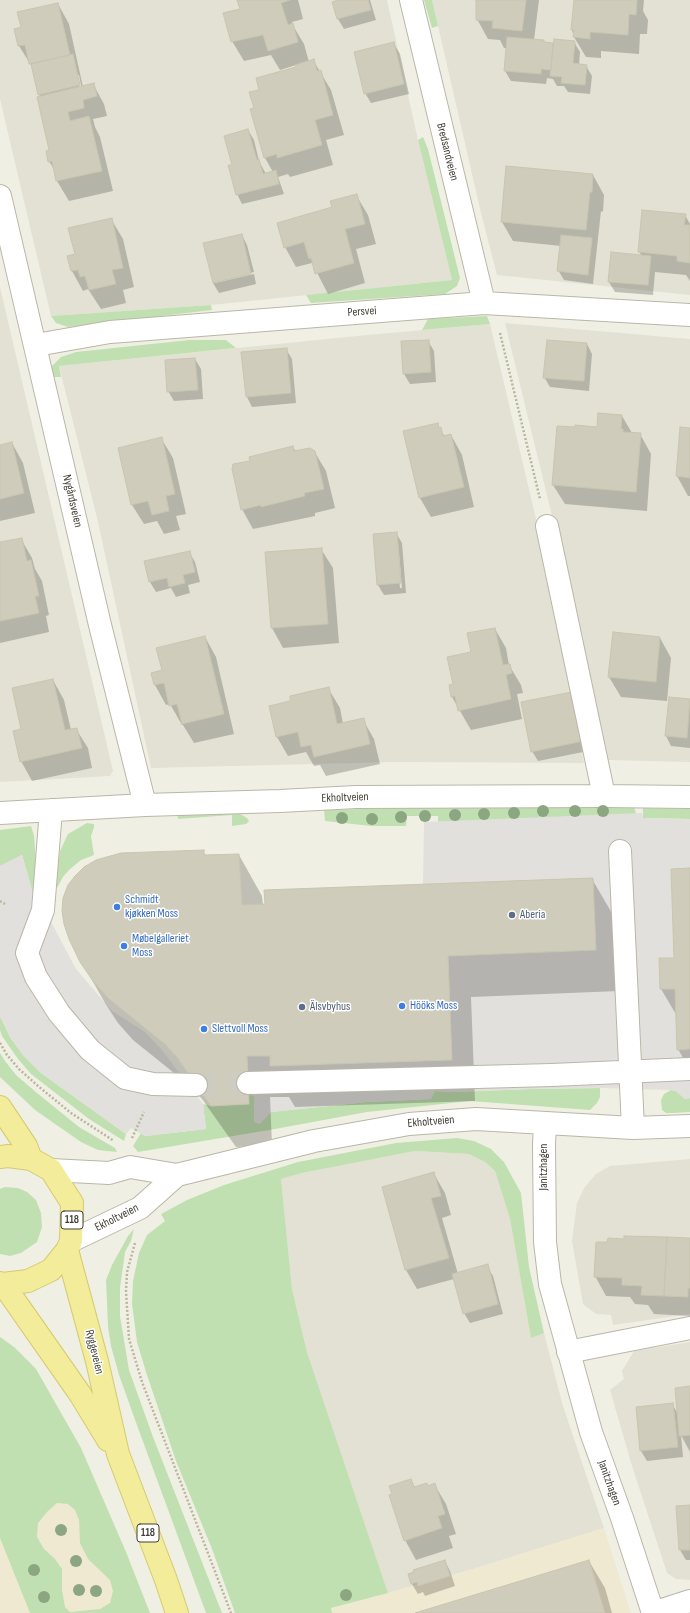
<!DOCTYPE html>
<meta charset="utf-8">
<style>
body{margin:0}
canvas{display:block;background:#f0efe4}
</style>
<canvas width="690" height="1613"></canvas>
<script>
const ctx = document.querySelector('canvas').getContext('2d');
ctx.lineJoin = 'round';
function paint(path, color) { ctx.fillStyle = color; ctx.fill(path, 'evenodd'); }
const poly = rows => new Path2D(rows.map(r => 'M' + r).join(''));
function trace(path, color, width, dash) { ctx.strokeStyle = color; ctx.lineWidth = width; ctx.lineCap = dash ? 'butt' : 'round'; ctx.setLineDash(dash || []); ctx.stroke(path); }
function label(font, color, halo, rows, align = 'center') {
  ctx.font = font + ' "Sofia Sans Condensed",sans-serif'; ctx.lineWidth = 3; ctx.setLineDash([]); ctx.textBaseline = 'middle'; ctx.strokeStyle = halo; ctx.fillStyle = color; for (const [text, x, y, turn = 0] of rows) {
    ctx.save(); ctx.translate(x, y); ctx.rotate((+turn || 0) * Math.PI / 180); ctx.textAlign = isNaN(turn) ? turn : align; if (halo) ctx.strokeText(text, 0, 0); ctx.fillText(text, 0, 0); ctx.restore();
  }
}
const residential = poly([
 [0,0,387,0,418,140,452,280,211,305,51,316,0,99],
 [432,0,690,0,690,295,497,275,481,213],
 [0,287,113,771,110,776,0,782],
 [505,323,690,339,690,762,608,760,553,520],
 [490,324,536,519,584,763,395,762,151,768,98,522,59,366,367,335],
 [415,1151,469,1154,485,1162,495,1171,510,1219,531,1337,544,1333,563,1406,604,1528,470,1570,388,1593,307,1352,292,1289,281,1179,302,1173],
 [690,1159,690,1314,613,1325,611,1315,596,1314,583,1304,572,1241,577,1203,584,1188,596,1174,610,1166],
 [690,1342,690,1580,676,1579,667,1573,632,1466,610,1390,624,1379,622,1371,634,1351]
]);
const commercial = poly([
 [0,1337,14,1347,36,1369,81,1448,126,1552,150,1613,0,1613],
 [604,1528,631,1613,315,1613,470,1570]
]);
const green = poly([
 [424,0,432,0,438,26,432,28],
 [423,137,428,149,460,278,457,286,445,294,311,303,306,295,452,280,418,140],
 [211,305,212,310,68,327,56,323,51,316],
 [487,316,490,324,422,330,428,319],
 [189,340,226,340,236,348,59,366,61,377,54,377,51,367,61,357,76,352],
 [523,805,634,806,636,814,438,822,438,816,407,816,406,826,371,826,325,821,324,810],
 [643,808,690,809,690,819,643,818],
 [235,811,247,818,249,821,246,824,232,826,232,815,178,819,177,813],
 [87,823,94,824,94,827,91,836,94,855,81,860,69,870,63,877,57,888,57,873,60,851,68,834],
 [31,826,34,836,39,903,36,904,22,855,0,866,0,830],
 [0,1016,10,1037,23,1055,41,1073,126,1134,124,1141,89,1119,31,1074,18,1059,2,1036,0,1030],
 [0,1053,5,1061,16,1075,37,1093,79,1127,115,1148,117,1152,98,1150,81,1142,35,1110,0,1077],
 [600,1088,600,1097,597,1103,590,1110,470,1101,367,1112,275,1129,138,1152,133,1146,141,1133,145,1136,206,1129,203,1104,211,1106,249,1104,249,1095,254,1095,254,1122,271,1112,367,1102,430,1099,435,1091,454,1092,530,1089],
 [671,1090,676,1091,685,1099,690,1098,690,1112,672,1113,666,1113,662,1110,661,1100,664,1094],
 [457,1138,474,1141,491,1149,504,1162,521,1193,529,1267,544,1333,531,1338,510,1219,495,1171,485,1162,469,1154,415,1151,302,1173,281,1179,292,1289,307,1352,388,1593,331,1608,332,1613,235,1613,212,1549,176,1461,146,1372,137,1342,132,1304,133,1281,139,1253,147,1235,165,1221,161,1214,187,1200,224,1185,298,1162,396,1143],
 [5,1187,18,1188,27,1192,36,1200,41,1213,42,1227,37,1242,21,1253,10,1256,0,1254,0,1189],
 [134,1229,131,1241,125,1252,120,1288,120,1316,129,1370,153,1437,222,1613,206,1613,138,1428,119,1375,111,1346,108,1327,106,1280,112,1265,128,1236],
 [0,1337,14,1347,36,1369,81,1448,126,1552,150,1613,30,1613,0,1538],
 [57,1503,68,1504,75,1510,79,1520,80,1543,88,1559,110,1580,113,1591,110,1603,100,1609,70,1612,65,1607,62,1590,62,1569,55,1559,44,1549,37,1537,38,1523,47,1512]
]);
const parking = poly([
 [642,813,643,818,690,819,690,868,671,869,674,958,659,958,660,989,675,989,677,1049,690,1049,690,1098,685,1099,676,1091,671,1090,600,1088,530,1089,454,1092,435,1091,431,1099,367,1102,271,1112,260,1124,254,1122,254,1096,249,1095,247,1056,270,1056,270,1066,452,1060,448,956,460,884,423,884,424,822],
 [22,855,36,904,49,918,76,969,112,1011,145,1032,162,1050,203,1104,206,1129,145,1136,131,1128,126,1134,41,1073,23,1055,10,1037,0,1016,0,866]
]);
const shadow = poly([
 [238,0,298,0,303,19,292,22,292,24,304,44,309,62,313,60,331,90,344,135,326,140,333,165,290,177,288,174,278,177,284,194,242,204,237,194,233,165,248,130,254,140,259,161,266,174,273,172,265,158,255,108,260,90,297,68,296,65,280,70,271,55,244,61,232,41,241,9],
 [342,0,370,0,376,20,344,29,338,19,333,3],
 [478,0,539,0,534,40,554,44,574,42,580,52,579,65,586,66,592,76,590,94,568,92,564,86,557,86,553,79,547,78,546,84,511,81,505,71,507,48,504,48,500,40,488,39,477,19],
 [575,0,644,0,643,11,648,20,647,34,640,34,639,54,601,51,601,58,586,57,574,37,572,30],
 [58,4,69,24,83,87,93,84,104,104,107,116,93,119,95,127,100,137,113,191,69,201,57,181,55,171,49,161,51,151,40,97,31,65,19,46,15,30,22,28],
 [77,75,79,75,82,90,80,90],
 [394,44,400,54,409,94,371,103,365,93],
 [593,175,604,195,603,212,601,211,593,284,564,280,558,270,561,246,513,241,502,222],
 [356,195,368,215,376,244,356,249,365,283,328,294,312,263,296,267,285,247,333,208],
 [643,211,685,215,690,224,690,281,686,275,655,272,653,295,615,292,609,282,642,256,639,252],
 [111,219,123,239,134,287,123,290,126,303,101,309,88,289,83,291,72,271,68,256,76,255],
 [242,235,247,245,254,272,215,281,215,283,254,274,256,284,219,293,213,283],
 [428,341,434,351,436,382,410,384,404,374],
 [587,344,592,354,589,391,550,387,544,377],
 [286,349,292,359,296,403,252,407,247,397],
 [195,359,201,369,203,399,174,401,168,391],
 [622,416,632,433,640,434,651,454,647,511,565,504,553,485],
 [437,424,445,437,451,435,462,455,474,507,431,517,420,498],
 [690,429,690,496,688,496,677,476],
 [161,438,173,458,186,514,176,516,180,530,164,534,157,521,144,524,132,505],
 [12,443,23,463,35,513,0,521,0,446],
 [293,447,296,452,314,451,326,471,335,508,315,513,315,516,253,529,242,509,251,461],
 [396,533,402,543,406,593,384,595,378,585,374,535],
 [396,542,398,542,402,588,400,588],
 [21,539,32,558,35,569,42,581,49,615,46,616,49,632,0,643,0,543],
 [321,549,333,568,339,643,283,648,272,628,266,553],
 [189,552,195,562,200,582,188,585,190,593,176,597,171,588,156,592,150,582],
 [495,629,506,648,509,665,521,685,523,693,517,694,522,719,471,730,452,697,454,685,472,653],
 [613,634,660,638,671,658,667,701,621,697,609,677],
 [205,637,216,657,234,734,194,743,183,725,182,725,170,704,166,705,155,685,152,674,163,671],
 [53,680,64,700,71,730,76,729,88,748,92,768,32,781,21,761,22,729],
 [328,688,340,708,343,724,363,720,374,739,380,764,326,776,320,765,314,766,306,752,288,756,277,737,292,702],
 [572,693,588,751,538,761,532,751],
 [690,700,690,748,671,746,666,736],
 [203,851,206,856,239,855,262,896,263,905,592,879,616,920,619,991,471,997,475,1101,295,1107,289,1097,270,1097,272,1145,236,1147,202,1099,189,1085,133,1040,118,1023,105,1003,81,961],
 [690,869,690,1070,678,1049,677,1016,661,989,660,959,675,959],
 [434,1174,445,1193,451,1215,442,1218,458,1274,487,1266,493,1276,503,1314,470,1323,464,1313,454,1279,417,1289,406,1270,383,1188],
 [690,1239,690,1316,654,1314,648,1305,635,1304,630,1297,606,1296,595,1276],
 [690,1387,690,1452,681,1435,683,1457,647,1461,641,1451,637,1408,672,1404,678,1414],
 [411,1480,415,1488,428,1487,434,1484,446,1504,456,1534,449,1536,453,1548,416,1560,405,1540],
 [690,1506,690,1560,686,1560,680,1550,677,1507],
 [445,1561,450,1571,455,1586,425,1596,423,1592,418,1594,412,1584,409,1574],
 [589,1561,605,1588,612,1613,419,1613]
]);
const building = poly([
 [237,0,290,0,281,3,288,25,293,23,298,42,268,51,263,35,231,42,223,13,240,9,237,0],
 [338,0,368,0,371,10,337,19,332,2,338,0],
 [476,0,526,0,522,31,492,28,493,21,476,20,476,0],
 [574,0,637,0,636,15,629,14,628,35,590,32,590,39,573,37,574,30,571,30,574,0],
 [58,3,70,55,29,64,25,45,18,46,14,29,21,27,17,12,58,3],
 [507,37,544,40,544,42,553,43,551,70,541,69,541,74,504,71,507,37],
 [554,39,575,41,573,63,587,65,585,85,561,83,562,77,550,76,554,39],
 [394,42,404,84,364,94,354,52,394,42],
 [73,54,80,85,38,95,31,64,73,54],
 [314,59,317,71,321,70,333,115,315,120,322,145,277,158,277,154,264,158,250,109,254,108,249,92,259,90,256,78,296,67,295,65,314,59],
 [94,83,97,96,83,100,84,108,68,112,70,121,89,116,102,171,56,181,52,161,48,162,46,151,49,150,37,97,94,83],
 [248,129,257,160,259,159,263,174,276,170,279,184,236,195,228,165,232,165,224,136,248,129],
 [506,166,593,174,592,192,590,192,586,230,501,222,506,166],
 [357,194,365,224,345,229,354,263,315,274,311,258,309,259,304,242,284,248,277,223,332,207,330,201,357,194],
 [642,210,686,214,684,225,690,225,690,263,677,261,677,256,638,252,642,210],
 [112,218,123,268,112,270,116,284,89,290,85,276,80,277,78,270,71,271,67,256,75,254,68,228,112,218],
 [242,234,251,274,213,283,203,243,242,234],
 [561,235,592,238,588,275,557,271,561,235],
 [611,252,651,256,648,285,608,282,611,252],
 [429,340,431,372,403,374,401,341,429,340],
 [547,340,587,343,584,381,543,378,547,340],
 [287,348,291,393,246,397,241,352,287,348],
 [195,358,198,390,167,392,165,360,195,358],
 [598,413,622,415,621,429,623,429,623,432,641,433,636,492,552,485,557,426,575,427,575,425,597,427,598,413],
 [438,423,439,428,441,427,443,436,451,434,464,487,419,498,403,431,438,423],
 [680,427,690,428,690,478,676,476,680,427],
 [162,437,175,494,166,496,169,511,152,515,148,501,131,505,118,448,162,437],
 [12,442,24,493,0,499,0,445,12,442],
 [293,446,294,451,310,448,315,451,324,489,304,493,305,496,261,507,261,505,241,510,232,469,233,464,250,461,249,457,293,446],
 [397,532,401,583,377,585,373,534,397,532],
 [22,538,27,561,31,560,39,596,35,596,39,613,0,621,0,542,22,538],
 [322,548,328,624,271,628,265,552,322,548],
 [190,551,195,572,183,575,185,583,169,587,167,578,149,582,144,561,190,551],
 [495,628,503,665,510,664,512,673,506,675,511,699,458,711,455,696,451,697,449,685,453,684,447,657,471,652,467,633,495,628],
 [613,632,660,637,656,682,608,677,613,632],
 [205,636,224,714,182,724,177,704,169,706,164,683,154,685,151,673,162,670,156,648,205,636],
 [53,679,65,730,77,728,82,748,20,762,13,731,21,729,12,688,53,679],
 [329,687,337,724,364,718,370,744,314,757,311,745,301,747,298,732,276,737,269,706,290,701,290,696,329,687],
 [572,692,583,741,531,752,521,702,572,692],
 [669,697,690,699,687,738,665,736,669,697],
 [204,850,204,855,239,854,242,905,265,904,264,890,593,878,596,950,448,956,452,1060,270,1066,270,1056,247,1056,249,1104,211,1106,177,1057,165,1044,108,998,93,981,80,962,69,939,64,924,62,911,63,898,68,885,75,876,84,867,96,860,121,853,204,850],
 [690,868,690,1049,677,1050,675,989,660,989,659,958,674,958,671,869,690,868],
 [434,1172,441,1196,431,1198,449,1258,405,1270,382,1187,434,1172],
 [624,1236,667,1237,664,1296,641,1295,642,1286,622,1285,622,1278,594,1277,596,1242,607,1242,608,1238,624,1239,624,1236],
 [667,1237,690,1238,690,1288,688,1288,688,1297,664,1296,667,1237],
 [488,1264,498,1304,463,1314,452,1274,488,1264],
 [690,1386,690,1435,679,1436,675,1388,690,1386],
 [673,1403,678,1447,640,1451,636,1407,673,1403],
 [411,1479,414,1487,427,1483,428,1486,435,1483,445,1514,438,1516,442,1528,404,1541,389,1495,392,1494,389,1486,411,1479],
 [690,1505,690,1550,679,1550,676,1506,690,1505],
 [445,1560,450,1576,418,1586,417,1582,411,1584,408,1574,414,1572,413,1570,445,1560],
 [589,1560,605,1613,415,1613,589,1560]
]);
const minorTunnel = poly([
 [196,1085,248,1083]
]);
const path = poly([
 [500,333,540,499],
 [0,901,5,904],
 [0,1043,7,1055,19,1069,38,1086,71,1113,114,1141],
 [132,1138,144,1112],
 [135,1243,127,1272,126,1291,129,1339,142,1382,231,1613]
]);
const minor = poly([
 [411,0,484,303],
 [0,196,100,625,145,805],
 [36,345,110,332,484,303,690,315],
 [547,526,604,796],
 [51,810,43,910,27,953,36,977,59,1013,90,1050,125,1078,153,1084,196,1085],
 [0,813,145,805,280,801,356,797,604,796,690,797],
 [620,851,633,1128],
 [248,1083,552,1075,690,1069],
 [545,1123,544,1145,545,1242,550,1284,591,1432,622,1518,653,1613],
 [51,1170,109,1173,130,1167,177,1175,314,1141,409,1124,476,1119,633,1128,690,1126],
 [71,1241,140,1208,177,1175],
 [568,1352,690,1328],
 [653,1613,690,1601]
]);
const major = poly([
 [0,1107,26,1146,31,1159],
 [0,1157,8,1156,31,1159,51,1170,72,1203,71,1241,67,1250,51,1270,28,1281,3,1284,0,1283],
 [67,1250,97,1361,118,1454,166,1580,177,1613],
 [3,1284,80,1394,108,1440]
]);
const trees = [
 [543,811],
 [575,811],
 [603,811],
 [514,813],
 [484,814],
 [455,815],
 [425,816],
 [401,817],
 [342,818],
 [372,819],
 [61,1530],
 [76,1561],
 [34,1570],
 [79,1590],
 [96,1591],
 [346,1595],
 [44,1597]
];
const markers = [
 [117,907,4,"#3f7fe0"],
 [512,915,4,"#5c6f8a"],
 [124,946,4,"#3f7fe0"],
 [402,1006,4,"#3f7fe0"],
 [302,1007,4,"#5c6f8a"],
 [204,1029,4,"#3f7fe0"]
];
const shields = [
 [72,1220,22],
 [148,1533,22]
];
const shieldNames = [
 ["118",72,1220],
 ["118",148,1533]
];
const streetNames = [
 ["Bredsandveien",447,152,76],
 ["Persvei",362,312,-4],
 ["Nygårdsveien",72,501,77],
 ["Ekholtveien",345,798,-2],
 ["Ekholtveien",431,1122,-5],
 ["Janitzhagen",544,1167,-90],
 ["Ekholtveien",117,1218,-27],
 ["Ryggeveien",94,1352,76],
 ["Janitzhagen",609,1483,70]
];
const shopNames = [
 ["Schmidt",125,900],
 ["kjøkken Moss",125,914],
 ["Møbelgalleriet",132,939],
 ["Moss",132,953],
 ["Hööks Moss",410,1006],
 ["Slettvoll Moss",212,1029]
];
const serviceNames = [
 ["Aberia",520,915],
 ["Älsvbyhus",310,1007]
];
paint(residential, '#e3e1d3');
paint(commercial, '#f0e9d1');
paint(green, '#c1e0b1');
paint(parking, '#e1e0dc');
paint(shadow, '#0003');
paint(building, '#d0ccbb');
trace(building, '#cac5af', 1);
trace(minorTunnel, '#cdccc1', 22, [22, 11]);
trace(minor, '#bab7a8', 24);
trace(major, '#d4cb6e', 24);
trace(path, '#bab69b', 2.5, [2, 2]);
trace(minor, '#fff', 22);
trace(major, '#f2ec9b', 22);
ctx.fillStyle = '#8ba681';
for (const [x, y] of trees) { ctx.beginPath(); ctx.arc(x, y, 6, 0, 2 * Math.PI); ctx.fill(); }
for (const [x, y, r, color] of markers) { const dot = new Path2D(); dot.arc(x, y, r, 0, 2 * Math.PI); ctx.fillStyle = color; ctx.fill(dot); trace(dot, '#fff', 1.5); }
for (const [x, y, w] of shields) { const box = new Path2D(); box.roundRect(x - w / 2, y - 9, w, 18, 3); ctx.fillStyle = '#fff'; ctx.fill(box); trace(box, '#413f35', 1); }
label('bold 11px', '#413f35', null, shieldNames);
label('12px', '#413f35', '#fff', streetNames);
label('12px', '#366cbe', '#fff', shopNames, 'left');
label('12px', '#4e5e75', '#fff', serviceNames, 'left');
</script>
